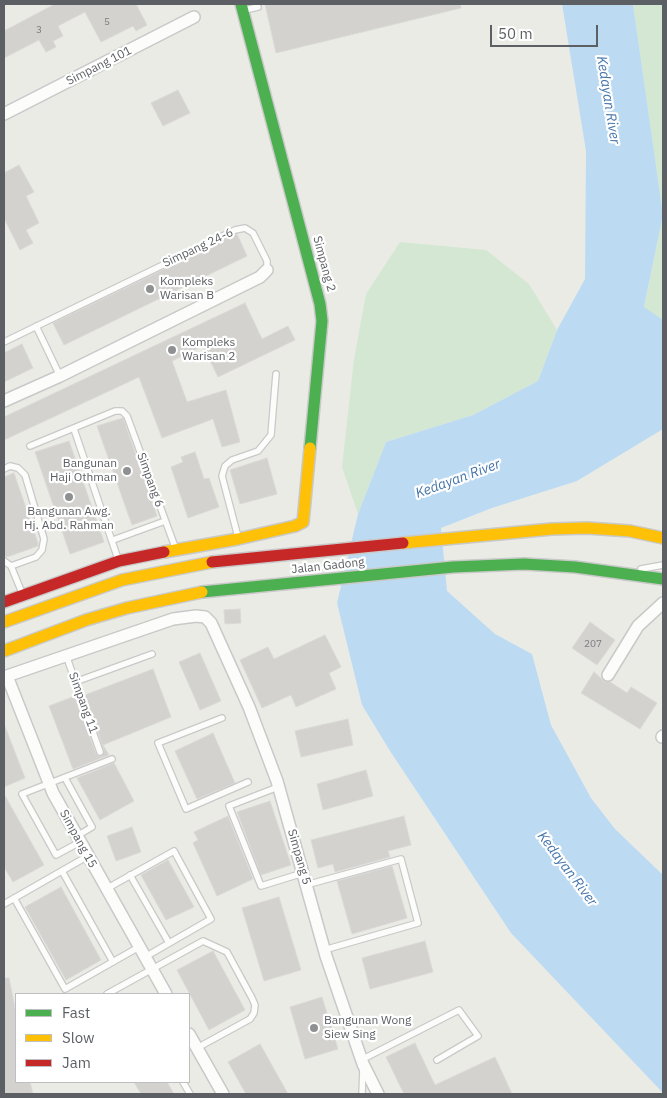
<!DOCTYPE html>
<style>
body{margin:0}
#map{position:relative;width:667px;height:1098px;overflow:hidden;background:#ebebe6;font-family:"IBM Plex Sans",sans-serif}
canvas{display:block}
.frame{position:absolute;inset:0;border:5px solid #5c5f63;pointer-events:none}
.legend{position:absolute;left:15px;top:993px;width:175px;height:90px;box-sizing:border-box;background:#fff;border:1px solid #bebfc1;margin:0;padding:6px 9px;list-style:none;font-size:15px;color:#5c5f63}
.legend li{display:flex;align-items:center;gap:10px;height:25px}
.legend b{width:25px;border:1px solid #bebfc1}
.scale{position:absolute;left:490px;top:25px;width:108px;height:22px;box-sizing:border-box;border:2px solid #5c5f63;border-top:0;padding-left:6px;font-size:15px;line-height:18px;white-space:nowrap;color:#5c5f63;-webkit-text-stroke:4px #fff;paint-order:stroke}
</style>
<div id="map">
<canvas width="667" height="1098"></canvas>
<div class="frame"></div>
<ul class="legend">
<li><b style="height:6px;background:#4caf50"></b>Fast</li>
<li><b style="height:6px;background:#ffc107"></b>Slow</li>
<li><b style="height:6px;background:#c62828"></b>Jam</li>
</ul>
<div class="scale">50 m</div>
</div>
<script>
const ctx = document.querySelector('canvas').getContext('2d');
ctx.lineJoin = 'round';
function paint(path, color) { ctx.fillStyle = color; ctx.fill(path, 'evenodd'); }
const poly = rows => new Path2D(rows.map(r => 'M' + r).join(''));
function trace(path, color, width, dash) { ctx.strokeStyle = color; ctx.lineWidth = width; ctx.lineCap = dash ? 'butt' : 'round'; ctx.setLineDash(dash || []); ctx.stroke(path); }
function label(font, color, halo, rows, align = 'center') {
  ctx.font = font + ' "IBM Plex Sans",sans-serif'; ctx.lineWidth = 4.5; ctx.setLineDash([]); ctx.textBaseline = 'middle'; ctx.strokeStyle = halo; ctx.fillStyle = color; for (const [text, x, y, turn = 0] of rows) {
    ctx.save(); ctx.translate(x, y); ctx.rotate((+turn || 0) * Math.PI / 180); ctx.textAlign = isNaN(turn) ? turn : align; if (halo) ctx.strokeText(text, 0, 0); ctx.fillText(text, 0, 0); ctx.restore();
  }
}
const green = poly([
 [633,4,663,4,663,320,644,308,663,215],
 [400,242,486,250,529,284,557,330,538,381,473,415,386,442,358,514,342,467,354,359,366,294]
]);
const water = poly([
 [562,4,633,4,663,215,644,307,663,320,663,429,577,481,492,508,441,528,447,591,495,634,532,654,551,725,591,798,615,829,663,875,663,1093,511,933,390,751,362,705,337,603,358,514,386,442,473,415,538,381,557,330,585,279,586,151]
]);
const building = poly([
 [55,4,136,4,147,25,136,31,133,26,101,42,85,12,58,26,63,36,53,41,56,47,46,52,39,40,4,58,4,31,55,4],
 [265,4,460,4,461,8,276,53,265,4],
 [178,90,190,113,163,126,151,103,178,90],
 [19,165,34,192,26,196,39,223,26,230,33,243,20,250,4,218,4,173,19,165],
 [237,234,247,256,64,345,53,323,237,234],
 [245,303,262,339,288,326,295,340,218,377,203,346,172,361,187,402,226,390,240,442,222,447,213,419,162,438,139,377,4,440,4,417,245,303],
 [22,344,33,368,4,382,4,353,22,344],
 [123,418,157,516,132,525,97,426,123,418],
 [69,441,104,542,70,554,35,452,69,441],
 [195,452,204,479,209,478,219,507,188,518,171,467,183,462,181,457,195,452],
 [267,458,277,494,240,504,230,470,267,458],
 [14,473,38,543,38,546,7,557,4,556,4,477,14,473],
 [240,609,241,623,225,624,224,610,240,609],
 [590,622,615,640,597,665,572,648,590,622],
 [325,635,341,667,329,673,336,689,296,707,291,695,262,708,240,660,268,647,274,659,325,635],
 [200,653,221,701,200,710,179,662,200,653],
 [153,669,171,717,103,745,109,755,73,769,49,706,75,696,96,754,101,757,104,750,85,695,153,669],
 [594,672,604,681,610,682,627,693,631,687,657,703,640,729,581,693,594,672],
 [348,719,353,745,301,757,295,731,348,719],
 [4,724,25,778,4,787,4,724],
 [213,733,235,783,197,799,175,751,213,733],
 [114,763,134,801,100,820,77,778,114,763],
 [366,770,373,796,323,810,317,784,366,770],
 [4,794,44,865,13,882,4,867,4,794],
 [270,801,291,865,261,875,237,812,270,801],
 [228,816,253,879,217,896,193,843,198,840,194,832,228,816],
 [404,816,411,845,388,851,390,857,335,872,333,864,318,868,311,840,404,816],
 [132,827,141,852,116,861,107,836,132,827],
 [168,860,194,907,166,920,141,875,168,860],
 [392,866,407,918,352,934,337,881,392,866],
 [61,887,101,960,66,980,25,907,61,887],
 [279,897,301,970,264,981,242,908,279,897],
 [425,941,433,972,370,989,362,958,425,941],
 [213,951,245,1010,209,1030,177,970,213,951],
 [4,978,9,978,16,1013,16,1082,30,1082,33,1094,4,1094,4,978],
 [322,997,338,1049,305,1059,290,1007,322,997],
 [415,1043,435,1085,495,1057,512,1094,404,1094,386,1057,415,1043],
 [260,1044,288,1094,246,1094,228,1062,260,1044],
 [134,1082,167,1082,174,1094,141,1094,134,1082]
]);
const lane = poly([
 [245,10,258,7],
 [36,326,60,376],
 [4,342,235,230,245,228,253,233,267,261,267,270],
 [74,429,118,559],
 [30,446,115,411,122,411,127,416,175,547],
 [4,469,10,466,18,468,25,475,44,539,42,550,36,557,11,566,4,561],
 [238,537,222,476,225,466,232,460,258,451,271,435,276,374],
 [113,540,165,521],
 [11,566,22,593],
 [641,569,663,565],
 [66,655,100,752],
 [75,682,152,654],
 [222,718,158,743,186,809,248,782],
 [65,778,92,827,77,836],
 [278,787,229,806,261,886,303,873],
 [80,842,56,855,22,794,112,759],
 [62,871,113,962],
 [130,875,169,943],
 [306,885,401,859,418,923,324,950],
 [106,889,174,851,211,919,145,957],
 [14,898,65,989,139,947],
 [4,904,88,856],
 [107,994,203,941,227,952,252,998,255,1005,254,1013,250,1019,197,1048],
 [363,1059,459,1010,478,1036,437,1060],
 [183,1082,190,1094],
 [362,1094,363,1069]
]);
const street = poly([
 [4,114,194,17],
 [4,401,60,376,260,277,267,270],
 [608,675,638,626,663,603],
 [7,676,53,793,166,994],
 [4,677,173,619,196,616,205,617,211,623,249,707,277,781,326,956,363,1064,378,1094],
 [662,737,663,736],
 [189,1034,223,1094]
]);
const fast = poly([
 [241,4,320,304,322,321,310,448],
 [202,592,453,567,524,564,575,567,663,579]
]);
const slow = poly([
 [403,543,552,529,587,528,630,531,663,538],
 [164,552,238,539,295,526,303,522,310,448],
 [4,622,122,580,212,562],
 [4,651,86,620,127,608,202,592]
]);
const jam = poly([
 [212,562,403,543],
 [4,602,119,561,164,552]
]);
const markers = [
 [150,289,5,"#8e9091"],
 [172,350,5,"#8e9091"],
 [127,471,5,"#8e9091"],
 [69,497,5,"#8e9091"],
 [314,1028,5,"#8e9091"]
];
const numberNames = [
 ["5",107,22],
 ["3",39,30],
 ["207",593,644]
];
const streetNames = [
 ["Simpang 101",99,66,-27],
 ["Simpang 24-6",198,248,-25],
 ["Simpang 2",324,264,75],
 ["Simpang 6",150,480,70],
 ["Jalan Gadong",328,566,-6],
 ["Simpang 11",83,703,70],
 ["Simpang 15",78,839,61],
 ["Simpang 5",299,857,74]
];
const poiNames = [
 ["Kompleks",160,282],
 ["Warisan B",160,296],
 ["Kompleks",182,343],
 ["Warisan 2",182,357],
 ["Bangunan",117,464,"right"],
 ["Haji Othman",117,478,"right"],
 ["Bangunan Awg.",69,512,"center"],
 ["Hj. Abd. Rahman",69,526,"center"],
 ["Bangunan Wong",324,1021],
 ["Siew Sing",324,1035]
];
const waterNames = [
 ["Kedayan River",608,100,81],
 ["Kedayan River",458,479,-20],
 ["Kedayan River",567,869,53]
];
paint(green, '#d4e7d3');
paint(water, '#bcdbf3');
paint(building, '#d3d2cf');
trace(building, '#dad9d6', 1);
trace(lane, '#c8c9c8', 8);
trace(street, '#c8c9c8', 14);
trace(fast, '#c8c9c8', 14);
trace(slow, '#c8c9c8', 14);
trace(jam, '#c8c9c8', 14);
trace(lane, '#fcfcfb', 5.5);
trace(street, '#fcfcfb', 11);
trace(fast, '#4caf50', 11);
trace(slow, '#ffc107', 11);
trace(jam, '#c62828', 11);
for (const [x, y, r, color] of markers) { const dot = new Path2D(); dot.arc(x, y, r, 0, 2 * Math.PI); ctx.fillStyle = color; ctx.fill(dot); trace(dot, '#fff', 2); }
label('10px', '#7b7d7f', null, numberNames);
label('12px', '#5c5f63', '#fff', streetNames);
label('12px', '#5c5f63', '#fff', poiNames, 'left');
label('italic 14px', '#4675aa', '#fff', waterNames);
</script>
